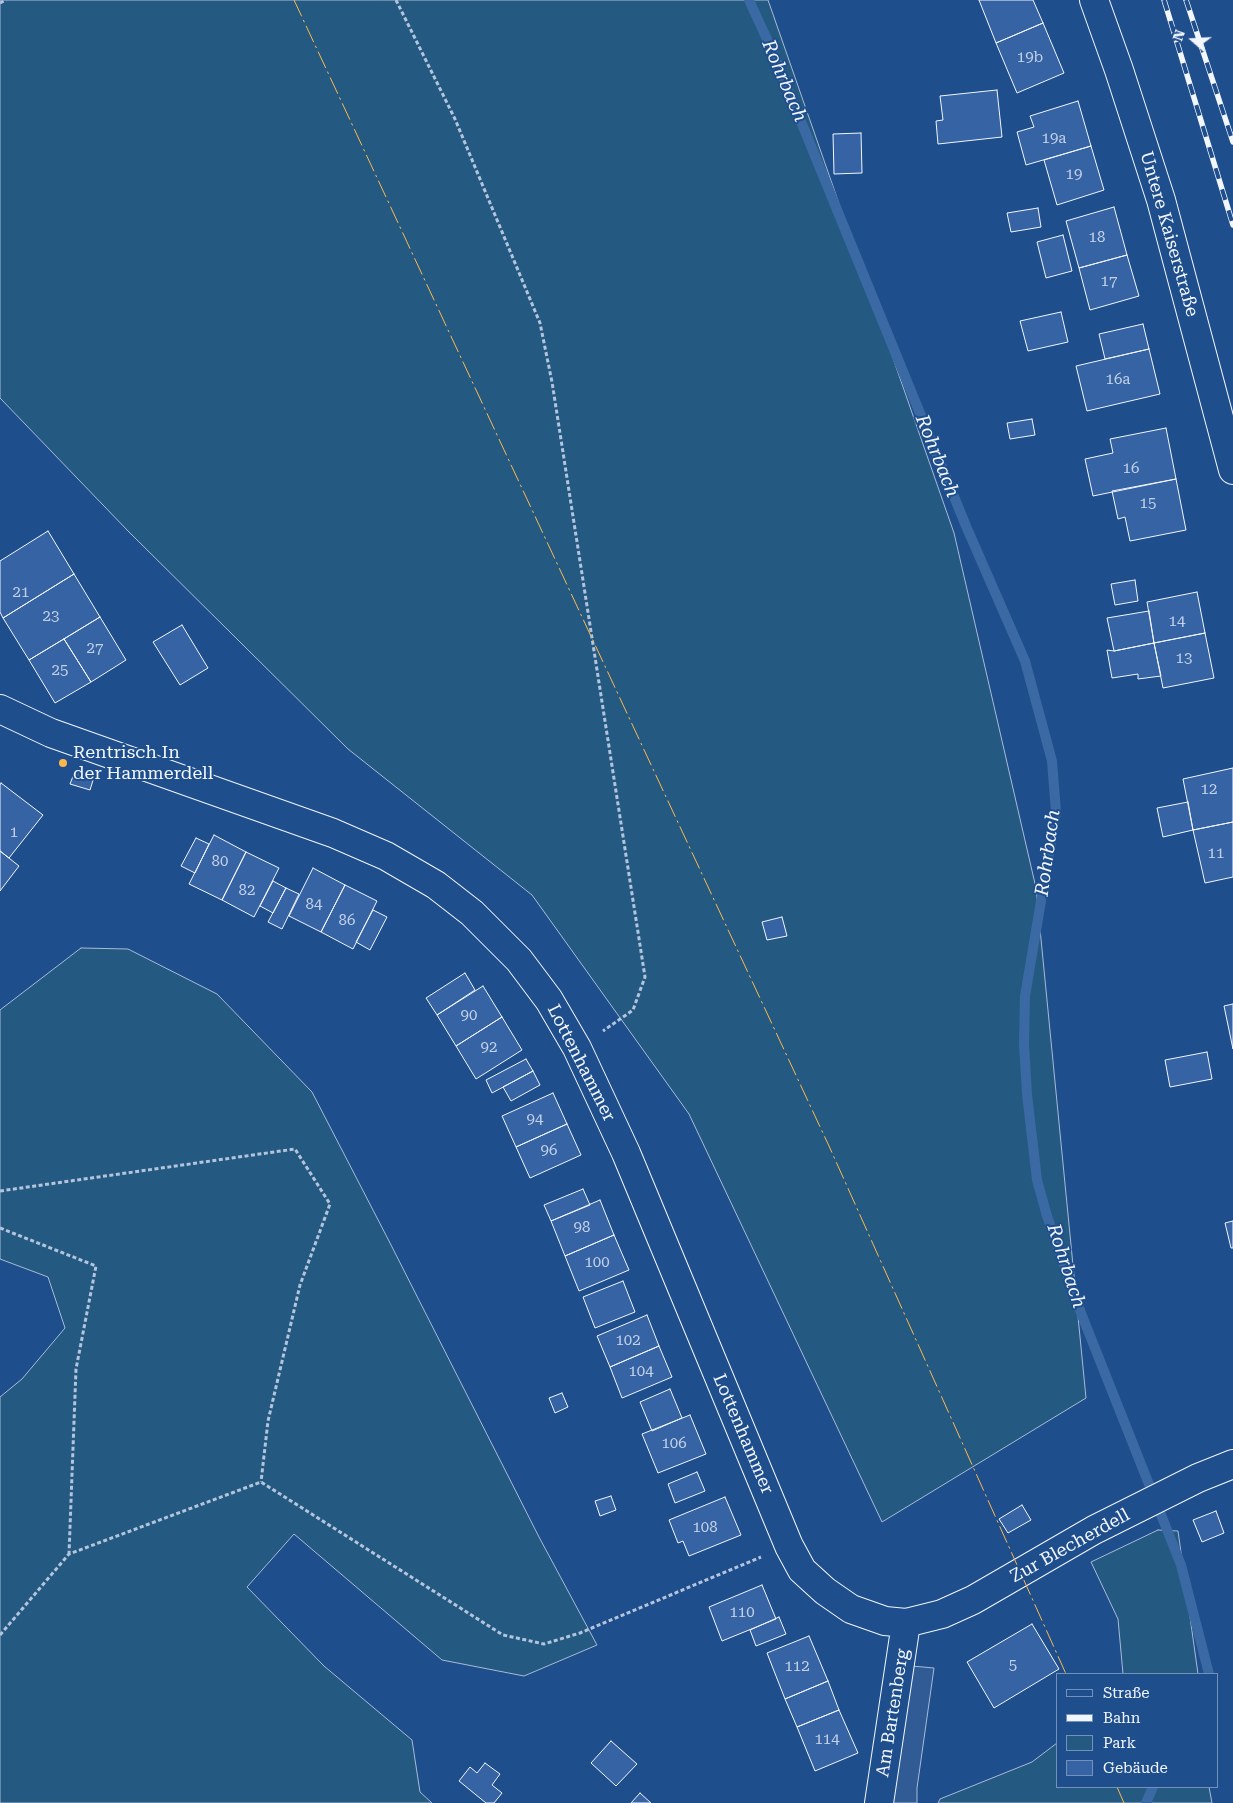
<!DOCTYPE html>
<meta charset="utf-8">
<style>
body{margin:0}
#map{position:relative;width:1233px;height:1803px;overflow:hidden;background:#1f4e8c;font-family:"Roboto Serif",serif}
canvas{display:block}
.legend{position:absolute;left:1056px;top:1673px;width:162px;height:115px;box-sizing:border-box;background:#1f4e8c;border:1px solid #7391ba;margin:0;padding:6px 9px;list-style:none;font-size:15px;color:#f2f6ff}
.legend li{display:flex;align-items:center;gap:10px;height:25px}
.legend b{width:25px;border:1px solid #7391ba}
.north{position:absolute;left:1168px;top:15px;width:50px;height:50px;-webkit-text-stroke:4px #1f4e8c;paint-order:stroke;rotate:289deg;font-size:14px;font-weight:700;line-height:20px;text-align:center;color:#f2f6ff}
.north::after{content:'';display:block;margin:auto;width:18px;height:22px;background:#f2f6ff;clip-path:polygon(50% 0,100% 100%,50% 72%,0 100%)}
</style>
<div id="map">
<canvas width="1233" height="1803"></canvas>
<ul class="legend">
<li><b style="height:6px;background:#1f4e8c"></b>Straße</li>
<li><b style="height:6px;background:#f2f6ff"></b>Bahn</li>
<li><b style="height:14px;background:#245a82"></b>Park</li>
<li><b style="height:14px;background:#3563a3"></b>Gebäude</li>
</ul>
<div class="north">N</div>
</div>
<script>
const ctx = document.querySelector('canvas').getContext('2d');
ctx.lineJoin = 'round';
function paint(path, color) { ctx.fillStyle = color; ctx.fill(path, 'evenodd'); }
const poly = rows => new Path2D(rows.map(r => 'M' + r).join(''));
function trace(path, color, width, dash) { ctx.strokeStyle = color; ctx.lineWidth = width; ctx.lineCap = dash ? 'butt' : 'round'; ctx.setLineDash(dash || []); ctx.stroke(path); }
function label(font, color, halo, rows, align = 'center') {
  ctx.font = font + ' "Roboto Serif",serif'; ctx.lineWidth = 4; ctx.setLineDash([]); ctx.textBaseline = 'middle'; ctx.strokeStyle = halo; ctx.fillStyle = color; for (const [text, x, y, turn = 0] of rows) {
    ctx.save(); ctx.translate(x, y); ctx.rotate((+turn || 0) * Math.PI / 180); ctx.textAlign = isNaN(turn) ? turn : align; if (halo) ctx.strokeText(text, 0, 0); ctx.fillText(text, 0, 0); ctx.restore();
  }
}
const green = poly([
 [0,0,768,0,954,533,1036,888,1086,1398,882,1522,689,1114,532,895,348,749,129,532,0,398,0,0],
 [81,948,128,949,217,994,312,1092,389,1241,539,1537,597,1645,524,1676,442,1660,294,1534,247,1587,324,1666,412,1740,420,1792,432,1803,0,1803,0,1397,22,1379,65,1328,48,1277,0,1259,0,1010,81,948],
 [1158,1530,1178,1531,1198,1674,1123,1674,1118,1619,1091,1562,1158,1530],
 [1057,1743,1057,1787,1209,1787,1212,1803,938,1803,940,1799,1032,1762,1057,1743]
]);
const parking = poly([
 [901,1665,934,1668,917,1788,917,1803,879,1803,901,1665]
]);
const stream = poly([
 [749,0,771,48,966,526,1025,661,1052,761,1056,812,1025,996,1024,1044,1027,1094,1037,1180,1047,1216,1081,1313,1181,1565,1209,1674],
 [1146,1803,1153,1787]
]);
const building = poly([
 [979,0,1033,0,1043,23,996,43,979,0],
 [1043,23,1064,73,1017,93,996,43,1043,23],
 [997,90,1002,137,938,144,936,121,943,120,940,96,997,90],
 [1078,101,1091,146,1026,165,1017,132,1034,127,1030,116,1078,101],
 [861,133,862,173,834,174,833,134,861,133],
 [1091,146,1104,190,1057,205,1044,160,1091,146],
 [1114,207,1127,255,1079,268,1066,221,1114,207],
 [1038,208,1041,227,1011,232,1007,213,1038,208],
 [1063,235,1072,271,1046,278,1037,242,1063,235],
 [1127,255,1139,296,1090,310,1079,268,1127,255],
 [1061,312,1068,342,1028,351,1020,321,1061,312],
 [1143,324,1149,349,1105,359,1099,334,1143,324],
 [1149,349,1160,394,1087,411,1076,366,1149,349],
 [1032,419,1035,435,1010,439,1007,423,1032,419],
 [1166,428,1176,479,1093,496,1085,459,1113,453,1110,439,1166,428],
 [1176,479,1186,530,1130,541,1125,517,1118,519,1112,491,1176,479],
 [48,531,74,574,3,618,0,612,0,561,48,531],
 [74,574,100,617,29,660,3,618,74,574],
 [1135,580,1138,601,1115,605,1111,584,1135,580],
 [1197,592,1205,633,1154,643,1147,602,1197,592],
 [1149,611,1154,643,1114,651,1107,618,1149,611],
 [100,617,126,660,91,682,64,639,100,617],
 [182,625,208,668,180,685,153,642,182,625],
 [1205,633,1214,678,1163,688,1154,643,1205,633],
 [64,639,91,682,55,703,29,660,64,639],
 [1154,643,1161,676,1138,679,1138,674,1112,678,1107,650,1114,651,1154,643],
 [1233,768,1233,822,1193,830,1183,779,1233,768],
 [75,771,94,777,90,790,70,784,75,771],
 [1,783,43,815,9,858,0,851,0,785,1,783],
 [1188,802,1193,830,1163,837,1157,808,1188,802],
 [1233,822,1233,877,1205,883,1193,830,1233,822],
 [214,835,246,852,222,900,189,884,214,835],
 [196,838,209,844,195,873,181,866,196,838],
 [0,851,19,866,0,891,0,851],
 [246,852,279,868,254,917,222,900,246,852],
 [313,868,345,885,321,932,289,916,313,868],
 [273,881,286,888,273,913,260,906,273,881],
 [345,885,377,901,353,949,321,932,345,885],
 [286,888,299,894,282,929,268,922,286,888],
 [373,910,387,917,370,950,356,942,373,910],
 [782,917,787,936,767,940,762,922,782,917],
 [465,973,475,990,437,1015,426,998,465,973],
 [483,986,502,1017,456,1046,437,1015,483,986],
 [1233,1004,1233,1049,1224,1006,1233,1004],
 [502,1017,522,1050,476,1079,456,1046,502,1017],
 [1207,1052,1212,1079,1170,1087,1165,1060,1207,1052],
 [526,1059,533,1071,492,1093,486,1080,526,1059],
 [533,1071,540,1085,511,1101,503,1087,533,1071],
 [553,1093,567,1124,516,1147,502,1116,553,1093],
 [567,1124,581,1155,530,1178,516,1147,567,1124],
 [583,1189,590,1205,551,1221,544,1205,583,1189],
 [600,1200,614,1235,565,1256,551,1221,600,1200],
 [1233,1221,1233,1248,1231,1248,1225,1223,1233,1221],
 [614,1235,629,1270,579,1291,565,1256,614,1235],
 [623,1281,635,1312,595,1328,583,1297,623,1281],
 [647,1315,659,1346,610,1367,597,1336,647,1315],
 [659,1346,672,1377,622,1398,610,1367,659,1346],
 [670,1389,682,1418,652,1431,640,1402,670,1389],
 [562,1393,568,1407,555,1413,549,1398,562,1393],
 [690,1415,706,1454,658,1473,642,1434,690,1415],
 [697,1472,705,1491,675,1503,668,1484,697,1472],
 [611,1496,616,1510,600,1516,595,1501,611,1496],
 [725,1497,741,1535,689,1556,683,1541,678,1543,669,1520,725,1497],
 [1022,1505,1031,1520,1008,1533,999,1519,1022,1505],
 [1216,1511,1224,1533,1202,1542,1193,1520,1216,1511],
 [762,1585,776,1619,722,1641,709,1607,762,1585],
 [779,1617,786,1634,756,1646,750,1630,779,1617],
 [1032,1624,1059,1669,994,1708,967,1662,1032,1624],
 [809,1636,828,1681,785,1699,767,1653,809,1636],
 [828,1681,839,1710,797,1727,785,1699,828,1681],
 [839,1710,858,1753,815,1771,797,1727,839,1710],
 [611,1741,637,1764,616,1786,591,1763,611,1741],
 [485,1763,500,1774,492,1785,502,1793,494,1803,486,1803,459,1781,470,1767,477,1773,485,1763],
 [640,1793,651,1803,631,1803,640,1793]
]);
const path = poly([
 [396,0,455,119,540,323,552,382,645,977,633,1010,603,1031],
 [0,3,6,0],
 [0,1191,295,1149,330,1204,300,1285,268,1421,261,1482],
 [0,1228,96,1266,76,1369,69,1554],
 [0,1635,69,1554,261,1482,503,1635,544,1644,580,1633,761,1557]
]);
const minor = poly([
 [0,709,51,733,333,833,386,856,436,885,472,913,519,960,549,1000,577,1048,626,1153,789,1546,802,1570,825,1591,851,1609,885,1621,906,1623,942,1614,973,1600,1094,1530,1198,1478,1233,1464],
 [879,1803,906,1623]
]);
const major = poly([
 [1094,0,1119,70,1161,200,1233,470]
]);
const rail = poly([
 [1164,0,1233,225],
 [1186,0,1233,142]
]);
const power = poly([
 [294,0,829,1146,1066,1674],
 [1117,1787,1124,1803]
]);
const markers = [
 [63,763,5,"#ffb74d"]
];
const numberNames = [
 ["19b",1030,58],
 ["19a",1054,139],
 ["19",1074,175],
 ["18",1097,238],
 ["17",1109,282],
 ["16a",1118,380],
 ["16",1131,469],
 ["15",1148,504],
 ["21",21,593],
 ["23",51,617],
 ["14",1177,622],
 ["27",95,649],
 ["13",1184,659],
 ["25",60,671],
 ["12",1209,790],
 ["1",14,833],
 ["11",1216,854],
 ["80",220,862],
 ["82",247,891],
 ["84",314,905],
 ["86",347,921],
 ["90",469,1016],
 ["92",489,1048],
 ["94",535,1120],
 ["96",549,1151],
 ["98",582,1228],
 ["100",597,1263],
 ["102",628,1341],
 ["104",641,1372],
 ["106",674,1444],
 ["108",705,1528],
 ["110",742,1613],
 ["5",1013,1666],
 ["112",797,1667],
 ["114",827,1740]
];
const streetNames = [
 ["Untere Kaiserstraße",1169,234,74],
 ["Lottenhammer",581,1063,63],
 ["Lottenhammer",743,1434,67],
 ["Zur Blecherdell",1070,1546,-29],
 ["Am Bartenberg",893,1713,-81]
];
const poiNames = [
 ["Rentrisch In",73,753],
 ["der Hammerdell",73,774]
];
const waterNames = [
 ["Rohrbach",784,81,67],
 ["Rohrbach",937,456,68],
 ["Rohrbach",1048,853,-82],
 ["Rohrbach",1066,1266,72]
];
paint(green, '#245a82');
trace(green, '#a8bbd7', 1);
paint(parking, '#305b95');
trace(parking, '#a8bbd7', 1);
trace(stream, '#3b69a3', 10);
paint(building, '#3563a3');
trace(building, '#f2f6ff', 1);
trace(minor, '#f2f6ff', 30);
trace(major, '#f2f6ff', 30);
trace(path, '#b3c4dc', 3, [4, 2.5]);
trace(minor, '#1f4e8c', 28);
trace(major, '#1f4e8c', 28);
trace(rail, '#f2f6ff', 5.5);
trace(rail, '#1f4e8c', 4, [11]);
trace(power, '#ffb74d', 1, [18, 4, 2.5, 4]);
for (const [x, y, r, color] of markers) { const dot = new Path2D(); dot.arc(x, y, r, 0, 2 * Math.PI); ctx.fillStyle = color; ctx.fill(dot); trace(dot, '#1f4e8c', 2); }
label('15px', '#c3d1e8', null, numberNames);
label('18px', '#f2f6ff', '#1f4e8c', streetNames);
label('18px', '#f2f6ff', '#1f4e8c', poiNames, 'left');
label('italic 19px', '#f2f6ff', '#1f4e8c', waterNames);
</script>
